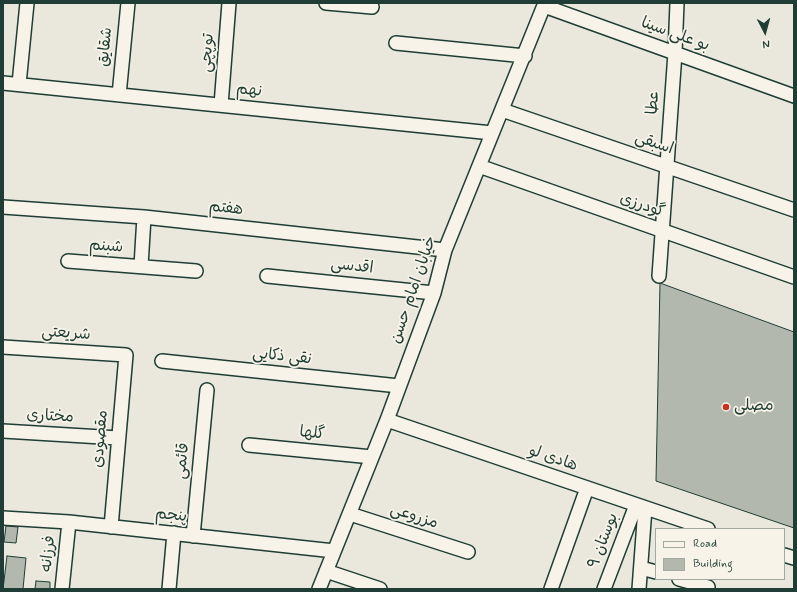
<!DOCTYPE html>
<meta charset="utf-8">
<style>
body{margin:0}
#map{position:relative;width:797px;height:592px;overflow:hidden;background:#eae8dd;font-family:Mynerve,sans-serif}
canvas{display:block}
.frame{position:absolute;inset:0;border:4px solid #1f3d34;pointer-events:none}
.legend{position:absolute;left:655px;top:528px;width:130px;height:52px;box-sizing:border-box;background:#f7f3e8;border:1px solid #a1aaa0;margin:0;padding:5px 7px;list-style:none;font-size:12px;color:#1f3d34}
.legend li{display:flex;align-items:center;gap:8px;height:20px}
.legend b{width:20px;border:1px solid #a1aaa0}
.north{position:absolute;left:745px;top:12px;width:40px;height:40px;-webkit-text-stroke:3px #f7f3e8;paint-order:stroke;rotate:174deg;font-size:11px;font-weight:700;line-height:16px;text-align:center;color:#1f3d34}
.north::after{content:'';display:block;margin:auto;width:14px;height:18px;background:#1f3d34;clip-path:polygon(50% 0,100% 100%,50% 72%,0 100%)}
</style>
<div id="map">
<canvas width="797" height="592"></canvas>
<div class="frame"></div>
<ul class="legend">
<li><b style="height:5px;background:#f7f3e8"></b>Road</li>
<li><b style="height:11px;background:#b2b8ae"></b>Building</li>
</ul>
<div class="north">N</div>
</div>
<script>
const ctx = document.querySelector('canvas').getContext('2d');
ctx.lineJoin = 'round';
function paint(path, color) { ctx.fillStyle = color; ctx.fill(path, 'evenodd'); }
const poly = rows => new Path2D(rows.map(r => 'M' + r).join(''));
function trace(path, color, width, dash) { ctx.strokeStyle = color; ctx.lineWidth = width; ctx.lineCap = dash ? 'butt' : 'round'; ctx.setLineDash(dash || []); ctx.stroke(path); }
function label(font, color, halo, rows, align = 'center') {
  ctx.font = font + ' Mynerve,"Playpen Sans Arabic",sans-serif'; ctx.lineWidth = 3.5; ctx.setLineDash([]); ctx.textBaseline = 'middle'; ctx.strokeStyle = halo; ctx.fillStyle = color; for (const [text, x, y, turn = 0] of rows) {
    ctx.save(); ctx.translate(x, y); ctx.rotate((+turn || 0) * Math.PI / 180); ctx.textAlign = isNaN(turn) ? turn : align; if (halo) ctx.strokeText(text, 0, 0); ctx.fillText(text, 0, 0); ctx.restore();
  }
}
const building = poly([
 [660,283,794,332,794,528,656,481,660,283],
 [6,526,18,527,16,543,4,542,6,526],
 [7,556,26,558,23,589,3,589,7,556],
 [36,581,50,582,50,589,35,589,36,581]
]);
const minor = poly([
 [326,3,372,7],
 [544,6,794,96],
 [396,43,525,56],
 [3,83,492,133],
 [19,84,27,3],
 [119,95,128,3],
 [221,105,229,3],
 [502,110,794,210],
 [479,166,794,277],
 [3,207,144,217,445,250],
 [68,261,196,271],
 [141,266,144,217],
 [267,276,434,293],
 [659,276,675,53,677,3],
 [3,347,126,355,111,527],
 [162,361,399,386],
 [387,420,708,529],
 [3,431,118,438],
 [249,445,372,457],
 [350,514,468,552],
 [3,518,69,522,334,551],
 [193,536,207,390],
 [784,555,794,558],
 [641,568,656,572],
 [326,571,380,589],
 [679,579,708,587],
 [62,589,69,522],
 [169,589,174,533],
 [319,589,387,420,434,293,445,250,545,3],
 [551,589,587,488],
 [604,589,636,505],
 [639,589,645,508]
]);
const markers = [
 [726,407,4,"#c8321e"]
];
const streetNames = [
 ["بو علی سینا",675,35,20],
 ["شقایق",106,47,-84],
 ["توپچی",208,53,-86],
 ["نهم",249,91,6],
 ["عطا",654,103,-86],
 ["اسبقی",654,144,19],
 ["گودرزی",642,206,19],
 ["هفتم",226,209,6],
 ["شبنم",106,247,4],
 ["اقدسی",352,267,6],
 ["خیابان امام حسن",414,290,-71],
 ["شریعتی",66,334,4],
 ["نقی ذکایی",282,357,6],
 ["مختاری",50,417,3],
 ["گلها",312,434,6],
 ["مقصودی",101,439,-85],
 ["هادی لو",553,459,19],
 ["قائمی",183,461,-84],
 ["پنجم",171,516,6],
 ["مزروعی",414,517,18],
 ["بوستان ۹",604,541,-69],
 ["فرزانه",49,554,-84]
];
const poiNames = [
 ["مصلی",734,407]
];
paint(building, '#b2b8ae');
trace(building, '#1f3d34', 1);
trace(minor, '#1f3d34', 16);
trace(minor, '#f7f3e8', 13);
for (const [x, y, r, color] of markers) { const dot = new Path2D(); dot.arc(x, y, r, 0, 2 * Math.PI); ctx.fillStyle = color; ctx.fill(dot); trace(dot, '#f7f3e8', 1.5); }
label('16px', '#1f3d34', '#f7f3e8', streetNames);
label('16px', '#1f3d34', '#f7f3e8', poiNames, 'left');
</script>
